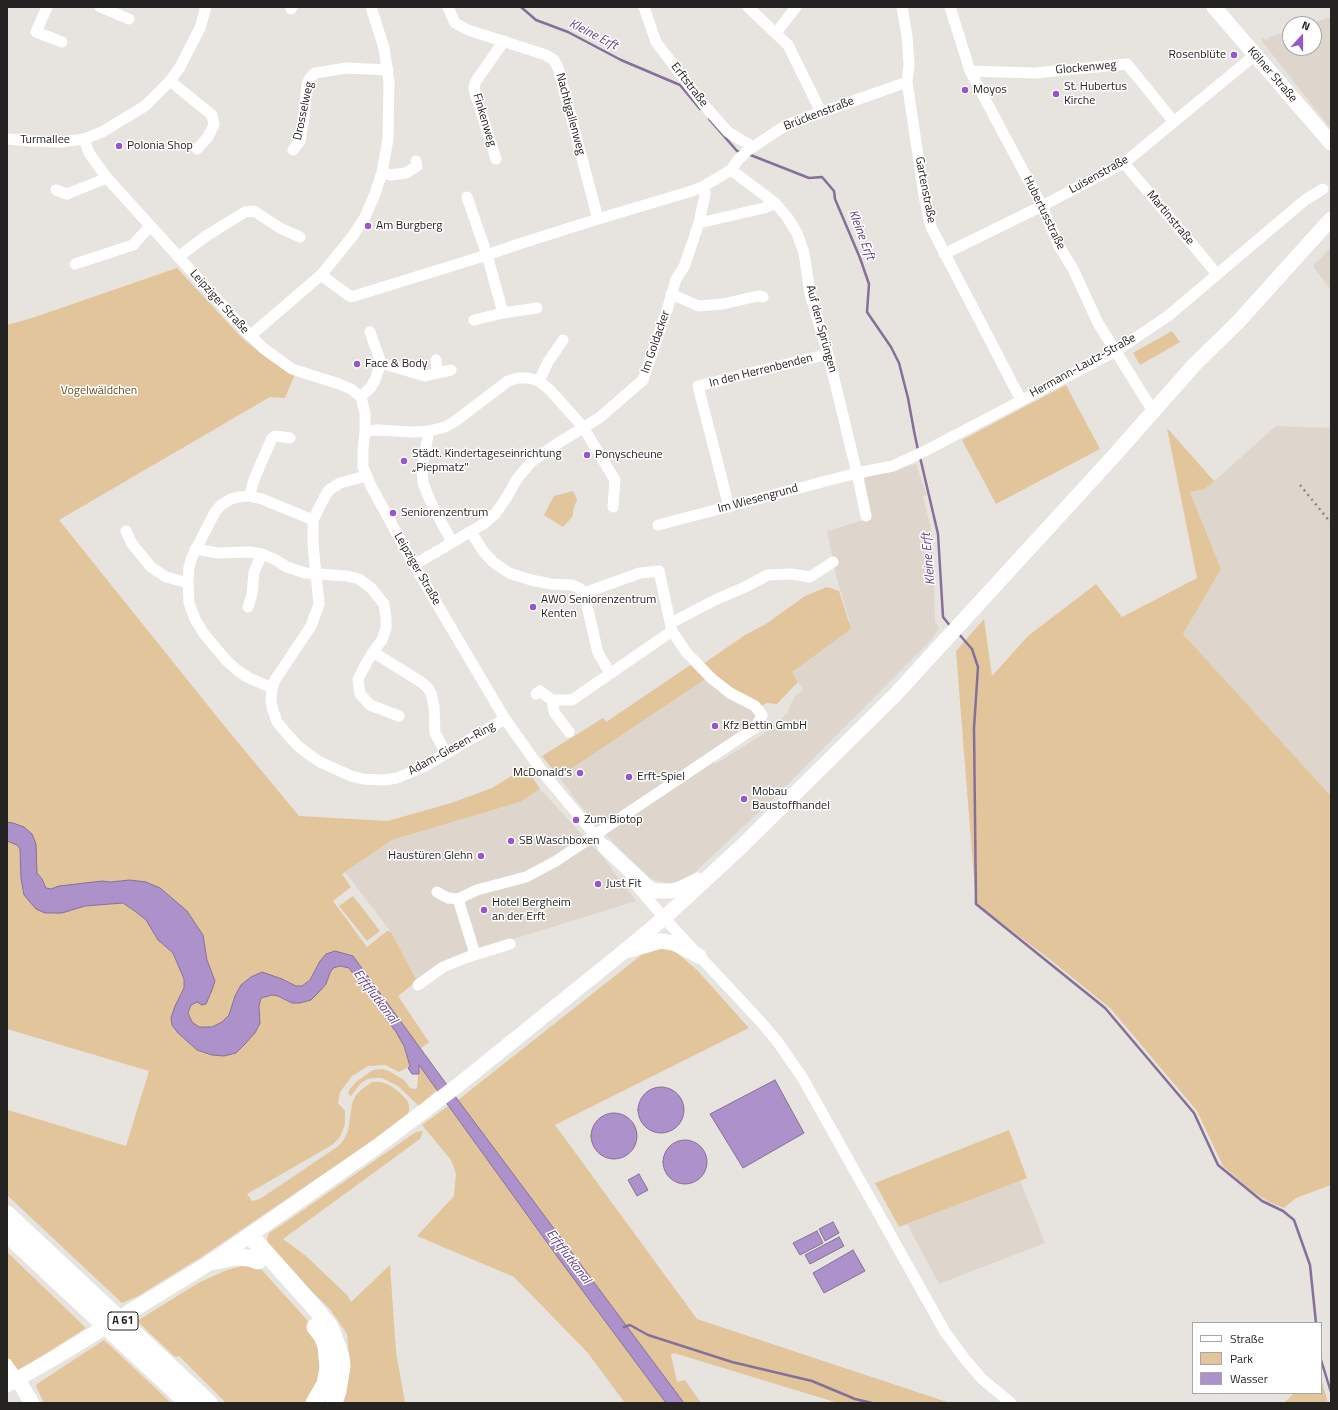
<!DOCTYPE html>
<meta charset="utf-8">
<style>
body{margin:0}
#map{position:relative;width:1338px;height:1410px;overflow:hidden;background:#e7e3de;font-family:"Titillium Web",sans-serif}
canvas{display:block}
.frame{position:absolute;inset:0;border:8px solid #252322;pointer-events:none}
.legend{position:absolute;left:1192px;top:1322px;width:130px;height:72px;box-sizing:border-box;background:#fff;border:1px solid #a8a7a7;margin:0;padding:5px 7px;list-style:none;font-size:12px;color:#252322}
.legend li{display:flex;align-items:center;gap:8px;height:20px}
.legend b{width:20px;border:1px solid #a8a7a7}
.north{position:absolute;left:1282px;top:16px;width:40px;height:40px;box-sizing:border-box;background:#fff;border:1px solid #a8a7a7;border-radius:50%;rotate:21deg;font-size:11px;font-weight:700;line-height:16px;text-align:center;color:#252322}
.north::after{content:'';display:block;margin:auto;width:14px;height:18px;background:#9657cd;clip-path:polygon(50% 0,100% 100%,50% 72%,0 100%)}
</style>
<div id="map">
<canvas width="1338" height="1410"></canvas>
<div class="frame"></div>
<ul class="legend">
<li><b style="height:5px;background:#fff"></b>Straße</li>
<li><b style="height:11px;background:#e3c59c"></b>Park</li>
<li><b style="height:11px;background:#ac91ca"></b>Wasser</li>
</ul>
<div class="north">N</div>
</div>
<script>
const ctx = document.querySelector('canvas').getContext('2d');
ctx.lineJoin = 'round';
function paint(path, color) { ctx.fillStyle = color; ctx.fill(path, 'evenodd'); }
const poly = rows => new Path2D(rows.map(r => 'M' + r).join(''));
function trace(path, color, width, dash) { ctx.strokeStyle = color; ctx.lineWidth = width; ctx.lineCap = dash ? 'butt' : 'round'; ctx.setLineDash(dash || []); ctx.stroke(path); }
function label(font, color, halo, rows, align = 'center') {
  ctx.font = font + ' "Titillium Web",sans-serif'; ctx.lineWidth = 3; ctx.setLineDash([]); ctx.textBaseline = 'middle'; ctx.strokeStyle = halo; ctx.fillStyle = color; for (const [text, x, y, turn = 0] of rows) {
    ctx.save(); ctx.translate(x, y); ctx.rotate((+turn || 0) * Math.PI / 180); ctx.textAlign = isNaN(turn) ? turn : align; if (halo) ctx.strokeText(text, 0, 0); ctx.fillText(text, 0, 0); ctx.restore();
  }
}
const built = poly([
 [1331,17,1331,129,1261,40,1264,38,1266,40,1270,37,1290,30,1290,48,1314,48,1314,24,1308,24],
 [1331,247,1331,290,1313,266],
 [1276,426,1331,428,1331,796,1183,634,1221,569,1190,492,1205,489],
 [916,464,927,495,923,496,931,529,933,548,935,622,939,628,932,639,774,798,693,874,674,883,665,883,651,879,614,844,575,799,559,777,707,678,753,709,755,717,753,725,709,755,715,764,762,735,779,721,789,712,788,710,795,696,803,690,792,672,819,651,850,623,837,579,827,531,864,520,862,484,866,477],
 [540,789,602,856,636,901,468,953,417,981,391,932,345,872,392,840,520,802],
 [1020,1180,1045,1243,939,1284,907,1224]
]);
const green = poly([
 [177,268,243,339,274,363,295,374,285,398,270,397,59,520,222,723,299,816,388,821,451,803,492,788,526,767,540,789,520,802,392,840,342,874,351,887,333,901,367,947,387,931,391,932,417,981,398,996,429,1042,420,1049,353,956,320,961,310,980,302,986,296,986,282,979,235,996,229,1015,222,1022,212,1027,199,1028,192,1022,188,1013,191,1005,197,1001,215,981,207,960,203,935,187,911,130,880,110,882,102,881,59,886,51,889,45,888,42,879,37,873,36,863,13,823,7,822,7,325,32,318],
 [1172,331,1180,342,1140,365,1133,353],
 [1066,385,1100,449,996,504,962,440],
 [1167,428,1214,481,1205,489,1190,492,1221,569,1183,634,1331,796,1331,1185,1296,1198,1284,1208,1269,1202,1252,1191,1223,1166,1197,1111,1111,1009,1052,961,976,904,956,651,984,619,992,676,1028,636,1096,584,1122,617,1197,578],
 [573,491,577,499,573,511,573,516,563,527,544,515,554,496],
 [827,587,839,591,851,629,792,672,798,682,777,704,767,703,761,706,740,694,720,679,703,664,745,635,766,624,805,596],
 [692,664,707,678,559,777,542,756,603,718,606,722],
 [7,841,17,845,20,849,21,879,24,895,62,913,85,906,123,903,136,912,146,920,158,940,173,953,184,979,184,988,175,1006,178,1033,197,1050,244,1045,255,1033,260,1023,259,1006,261,998,272,995,278,996,292,1003,300,1003,311,1000,321,990,326,984,330,973,333,968,340,966,349,968,396,1032,404,1047,410,1066,399,1072,385,1065,368,1066,352,1076,340,1092,338,1103,345,1111,345,1124,340,1137,332,1145,247,1194,252,1201,260,1199,337,1147,343,1141,348,1131,352,1104,356,1095,362,1089,372,1082,381,1082,389,1085,398,1091,407,1100,409,1105,409,1112,404,1119,203,1256,138,1296,122,1303,7,1195,7,1112,8,1110,126,1146,149,1071,7,1029],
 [353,896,380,931,367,941,339,906],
 [654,945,676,952,698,971,749,1028,555,1125,697,1319,950,1403,838,1403,674,1353,671,1355,677,1382,685,1380,701,1403,684,1403,458,1100],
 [419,1064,437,1090,419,1106,398,1086,382,1078,375,1078,368,1079,361,1083,351,1096,348,1093,350,1089,357,1081,373,1070,382,1069,389,1071,404,1080,410,1088,414,1089,417,1088],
 [448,1106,559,1259,666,1403,625,1403,587,1352,514,1277,417,1236,454,1196,456,1174,451,1160,422,1125],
 [1009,1130,1027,1178,899,1227,875,1183],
 [423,1131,420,1139,283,1239,306,1256,348,1296,351,1302,390,1265,396,1352,405,1403,340,1403,350,1368,347,1334,330,1309,280,1261,268,1246,267,1239,269,1233,280,1226,416,1132],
 [7,1252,86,1328,7,1378],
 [245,1261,259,1267,308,1321,318,1336,325,1363,309,1403,226,1403,179,1356,175,1357,137,1321,200,1282,227,1270,242,1266],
 [104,1340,149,1382,171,1403,44,1403,36,1386,37,1384],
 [1321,1378,1328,1403,1284,1403,1294,1393,1321,1393]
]);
const water = poly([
 [7,822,13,823,24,827,32,834,36,844,37,873,42,879,46,888,51,889,59,886,102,881,110,882,130,880,146,882,160,888,187,911,203,935,207,960,215,981,212,990,206,1004,202,1005,197,1002,191,1005,188,1013,192,1022,199,1027,212,1027,222,1022,229,1015,235,996,241,985,251,977,262,972,282,979,296,986,302,986,310,980,320,961,326,954,335,951,353,956,458,1100,684,1403,666,1403,559,1259,419,1065,419,1074,412,1074,408,1068,410,1066,404,1046,396,1032,349,968,340,966,333,968,330,973,326,984,321,990,311,1000,300,1003,292,1003,278,996,272,995,261,998,259,1006,260,1023,255,1033,244,1045,236,1053,224,1056,212,1055,197,1050,178,1033,172,1025,171,1018,175,1006,184,988,184,979,173,953,158,940,146,920,136,912,123,903,85,906,62,913,45,913,36,909,24,895,21,879,20,849,17,845,7,841,7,822],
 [775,1080,804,1133,743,1168,710,1114,775,1080],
 '638 1110a23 23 0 1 1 46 0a23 23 0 1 1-46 0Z',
 '591 1136a23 23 0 1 1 46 0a23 23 0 1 1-46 0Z',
 '663 1162a22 22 0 1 1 44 0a22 22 0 1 1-44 0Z',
 [639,1174,648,1190,637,1196,628,1180,639,1174],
 [833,1222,839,1233,825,1241,819,1229,833,1222],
 [817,1231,823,1243,800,1255,793,1243,817,1231],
 [839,1237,844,1246,810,1264,805,1255,839,1237],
 [853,1250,865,1271,824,1293,813,1273,853,1250]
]);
const stream = poly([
 [521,7,536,20,568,32,621,60,680,85,700,109],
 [709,119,737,151,741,152],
 [748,154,809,178,822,177,834,191,835,199,860,258,869,284,867,312,891,347,899,363,908,398,914,431,918,450],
 [920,457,938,534,943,617,951,627],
 [958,633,972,649,978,667,974,728,976,904,1105,1008,1194,1113,1218,1165,1262,1201,1283,1211,1294,1220,1310,1265,1316,1323],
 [624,1327,630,1325,648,1335,732,1362,812,1381,855,1399,872,1403],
 [1321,1360,1331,1392]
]);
const minor = poly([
 [47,7,36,32,62,42],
 [100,7,129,19],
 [448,7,455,23,468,30,546,55,554,60,558,68,598,219],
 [644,7,656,42,704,105,728,132,753,147],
 [748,7,788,45,821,112],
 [902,7,907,36,909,64,907,82,924,196,931,227,1021,400],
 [950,7,970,71,1042,206,1059,246,1073,269,1098,323,1153,411],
 [291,9,292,7],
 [776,33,796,7],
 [970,71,1035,73,1127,64,1174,122],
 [170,81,212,115,214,125,208,137,197,149],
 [7,139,30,141,61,142,84,139,102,132,145,106,170,81,180,67,200,28,206,7],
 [84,139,89,153,107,178,243,328,263,348,292,369,339,384,351,389,361,397,365,413,365,431,363,449,363,467,371,486,414,565,505,719,544,774,610,853],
 [293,150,300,141,304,117,307,84,310,78,315,73,347,68,388,70],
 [496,159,475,93,474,87,476,81,504,41],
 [1124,163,1217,274],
 [731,170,775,203,787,217,797,233,804,253,810,294,828,354,857,473,866,516],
 [382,172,390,175,406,173,417,166,416,161],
 [56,190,67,194,107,178],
 [467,197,487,255,503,313,474,320],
 [699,223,764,208,775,203],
 [944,254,1042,206,1124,163,1255,55],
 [178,257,206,236,245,212,254,211,280,228,300,237],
 [75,264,133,245,150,226],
 [321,275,351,297,487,255,519,244,598,219,692,191,704,186,731,170,738,160,747,151,780,129,794,122,907,82],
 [671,294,699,306,723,304,758,296,763,297],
 [503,313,537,308],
 [250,336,321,275,352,237,365,217,375,194,382,172,388,139,389,82,384,48,371,7],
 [381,363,425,376,437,373,436,360],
 [437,373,451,370],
 [539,381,548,362,563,340],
 [361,397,371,387,375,380,381,363,370,332],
 [365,431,377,430,413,432,429,431,422,467,423,483,432,505,452,542],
 [429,431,445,427,454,422,508,381,518,378,529,378,539,381,550,390,583,427,615,480,613,507],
 [366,476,340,483,329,490,324,498,313,520,313,544,319,604,311,626,275,680,272,688,271,702,273,710,277,722,287,734,297,745,307,753,320,762,351,776,363,779,384,780,397,778,423,767,505,719],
 [249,496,262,499,313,520],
 [729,507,698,386,828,354],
 [658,525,857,473,893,466,925,451,1116,351,1168,316,1305,200,1323,189],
 [126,531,132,544,151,567,166,577,188,583,189,567,192,557,215,512,221,505,231,499,238,497,249,496,255,477,272,438,275,436,290,438],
 [471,532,483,551,493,562,509,573,531,580,551,584,572,585,579,588,584,593],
 [195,549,218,553,250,552,262,554,274,559,287,567,305,573,347,576,359,579,371,588,384,604,386,618,386,628,382,640,373,652,421,682,427,687,431,693,434,706,435,733,446,753],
 [414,565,485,523,495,514,505,500,517,479,531,462,555,445,599,418,643,380,668,307,676,279,684,267,699,223,705,195,704,186],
 [188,583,189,603,195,619,204,634,226,660,238,671,249,678,272,688],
 [584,593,598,653,610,673],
 [248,607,252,594,254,572,262,554],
 [671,623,715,600,745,587,768,575,791,574,810,577,833,562],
 [373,652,367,662,358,679,360,694,370,705,399,716],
 [536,694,540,691,552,700,572,700,672,631],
 [552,700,554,712,569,732],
 [631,879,664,918,760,1021,777,1041,802,1077,945,1332,965,1359,982,1379,1011,1403],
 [437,892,448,898,458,899,477,890,526,877,556,861,595,835,756,727,762,715,755,706,730,693,711,678,686,652,672,631,659,571,640,573,584,593],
 [458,899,475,954],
 [418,985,443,967,468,957,510,944],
 [7,1364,18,1380]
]);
const major = poly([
 [1214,7,1331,143],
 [605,847,637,877,650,889,656,891,671,891,680,889,698,880],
 [630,950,661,941,674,943,699,956],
 [18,1380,32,1403],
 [7,1385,56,1357,211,1262,375,1148,457,1086,622,953,664,918,742,846,895,695,1112,458,1195,364,1238,322,1331,219]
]);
const highway = poly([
 [7,1214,209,1403],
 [7,1234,188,1403],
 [249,1237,257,1243,314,1307,330,1327,334,1337,341,1357,342,1366,338,1391,334,1403],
 [211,1262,236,1257,249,1258,258,1261],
 [314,1403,325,1384,328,1368,326,1346,322,1336,315,1327]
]);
const rail = poly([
 [1300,485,1331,523]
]);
const markers = [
 [1234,55,4,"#9657cd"],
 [965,90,4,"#9657cd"],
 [1056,94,4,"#9657cd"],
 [119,146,4,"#9657cd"],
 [368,226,4,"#9657cd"],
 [357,364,4,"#9657cd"],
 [587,455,4,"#9657cd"],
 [404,461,4,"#9657cd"],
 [393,513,4,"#9657cd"],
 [533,607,4,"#9657cd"],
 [715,726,4,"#9657cd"],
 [580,773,4,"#9657cd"],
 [629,777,4,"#9657cd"],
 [744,799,4,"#9657cd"],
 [576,820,4,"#9657cd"],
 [511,841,4,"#9657cd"],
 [481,856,4,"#9657cd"],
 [598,884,4,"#9657cd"],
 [484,910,4,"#9657cd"]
];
const shields = [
 [123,1321,30]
];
const shieldNames = [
 ["A 61",123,1321]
];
const poiNames = [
 ["Rosenblüte",1226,55,"right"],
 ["St. Hubertus",1064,87],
 ["Kirche",1064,101],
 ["Moyos",973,90],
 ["Polonia Shop",127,146],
 ["Am Burgberg",376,226],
 ["Face & Body",365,364],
 ["Städt. Kindertageseinrichtung",412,454],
 ["„Piepmatz\"",412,468],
 ["Ponyscheune",595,455],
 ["Seniorenzentrum",401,513],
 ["AWO Seniorenzentrum",541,600],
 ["Kenten",541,614],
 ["Kfz Bettin GmbH",723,726],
 ["McDonald's",572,773,"right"],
 ["Erft-Spiel",637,777],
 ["Mobau",752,792],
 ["Baustoffhandel",752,806],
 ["Zum Biotop",584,820],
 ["SB Waschboxen",519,841],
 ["Haustüren Glehn",473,856,"right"],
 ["Just Fit",606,884],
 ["Hotel Bergheim",492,903],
 ["an der Erft",492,917]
];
const streetNames = [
 ["Glockenweg",1086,68,-5],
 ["Kölner Straße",1272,75,49],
 ["Erftstraße",689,85,52],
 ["Drosselweg",304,111,-78],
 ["Nachtigallenweg",570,114,75],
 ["Brückenstraße",819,114,-21],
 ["Finkenweg",484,120,73],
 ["Turmallee",45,140],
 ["Luisenstraße",1099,175,-29],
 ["Gartenstraße",925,190,79],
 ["Hubertusstraße",1044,213,64],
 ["Martinstraße",1170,218,50],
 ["Leipziger Straße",219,302,48],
 ["Auf den Sprüngen",821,329,75],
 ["Im Goldacker",656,342,-71],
 ["Hermann-Lautz-Straße",1083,366,-29],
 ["In den Herrenbenden",761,371,-14],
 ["Im Wiesengrund",758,499,-15],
 ["Leipziger Straße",417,569,60],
 ["Adam-Giesen-Ring",452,749,-29]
];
const parkNames = [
 ["Vogelwäldchen",99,391]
];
const waterNames = [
 ["Kleine Erft",593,35,27],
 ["Kleine Erft",861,235,69],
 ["Kleine Erft",929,559,-95],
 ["Erftflutkanal",375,997,53],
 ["Erftflutkanal",568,1257,53]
];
paint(built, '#ded6cc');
paint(green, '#e3c59c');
paint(water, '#ac91ca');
trace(water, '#847098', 1);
trace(stream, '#847098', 2.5);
trace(minor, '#fff', 11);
trace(major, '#fff', 15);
trace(highway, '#fff', 17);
trace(rail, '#8a8784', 2.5, [2, 4]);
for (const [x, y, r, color] of markers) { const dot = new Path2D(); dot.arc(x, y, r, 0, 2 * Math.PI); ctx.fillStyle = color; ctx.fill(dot); trace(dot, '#fff', 1.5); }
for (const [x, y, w] of shields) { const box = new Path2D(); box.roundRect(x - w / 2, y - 9, w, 18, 3); ctx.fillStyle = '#fff'; ctx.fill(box); trace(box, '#252322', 1); }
label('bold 11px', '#252322', null, shieldNames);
label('12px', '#252322', '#fff', poiNames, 'left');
label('12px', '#252322', '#fff', streetNames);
label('12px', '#674b20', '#fff', parkNames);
label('italic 13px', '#644086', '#fff', waterNames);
</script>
